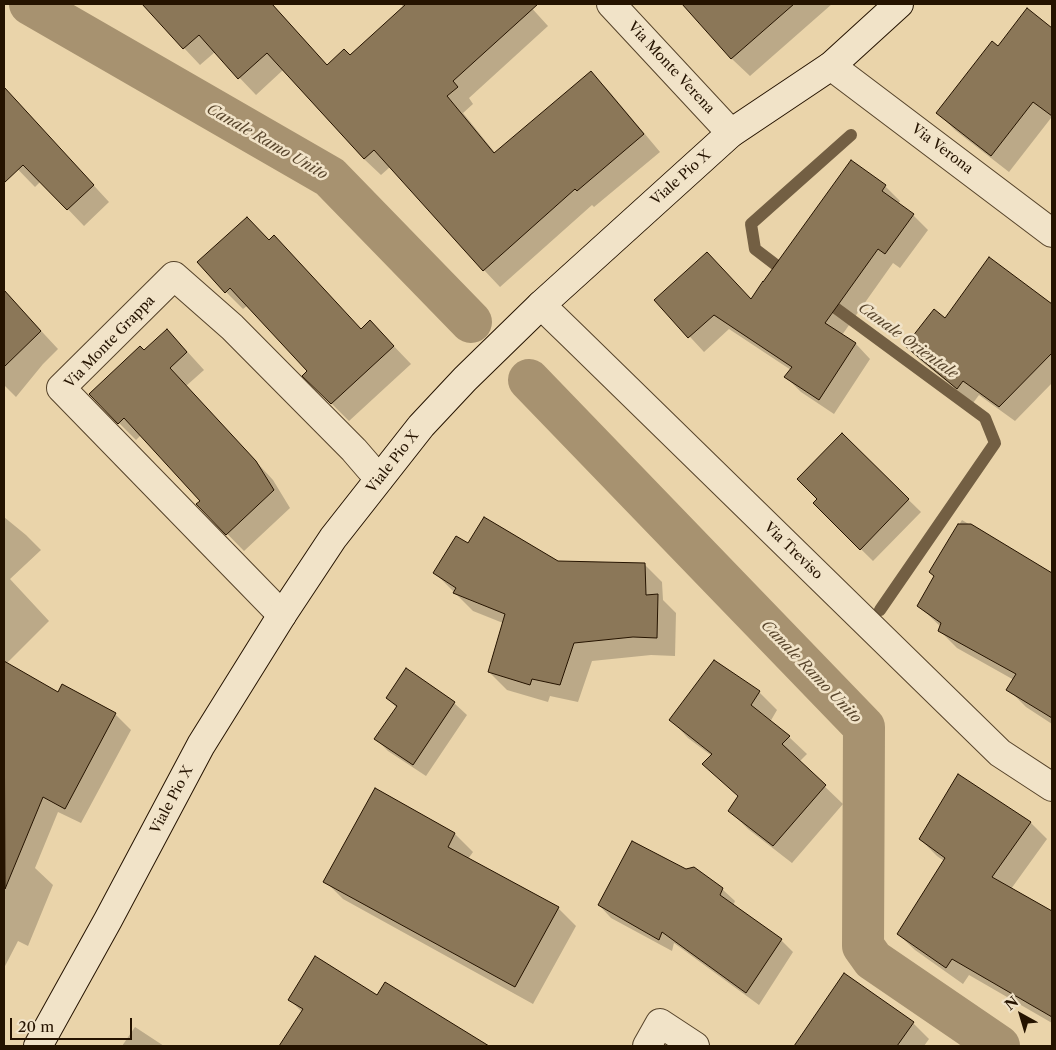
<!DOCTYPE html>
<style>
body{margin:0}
#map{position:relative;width:1056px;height:1050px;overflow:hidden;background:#ead4aa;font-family:"Libre Caslon Text",serif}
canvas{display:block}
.frame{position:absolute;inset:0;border:5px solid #251300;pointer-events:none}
.north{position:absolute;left:996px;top:990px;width:50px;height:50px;-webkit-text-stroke:4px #f1e3c8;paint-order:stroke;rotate:321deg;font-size:14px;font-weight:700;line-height:20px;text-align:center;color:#251300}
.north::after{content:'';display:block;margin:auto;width:18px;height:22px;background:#251300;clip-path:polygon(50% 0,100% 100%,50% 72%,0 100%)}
.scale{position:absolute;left:10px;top:1018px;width:122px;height:22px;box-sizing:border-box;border:2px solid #251300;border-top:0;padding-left:6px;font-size:15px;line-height:18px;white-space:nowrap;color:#251300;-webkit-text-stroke:4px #f1e3c8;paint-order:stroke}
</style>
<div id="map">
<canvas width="1056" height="1050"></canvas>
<div class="frame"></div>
<div class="north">N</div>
<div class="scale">20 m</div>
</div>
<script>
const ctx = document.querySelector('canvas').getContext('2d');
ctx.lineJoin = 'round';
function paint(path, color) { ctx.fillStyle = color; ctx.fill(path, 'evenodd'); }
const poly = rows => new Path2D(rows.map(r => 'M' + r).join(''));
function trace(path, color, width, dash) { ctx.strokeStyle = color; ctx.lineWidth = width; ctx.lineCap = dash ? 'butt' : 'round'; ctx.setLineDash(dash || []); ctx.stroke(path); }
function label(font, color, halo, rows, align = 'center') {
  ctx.font = font + ' "Libre Caslon Text",serif'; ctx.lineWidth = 5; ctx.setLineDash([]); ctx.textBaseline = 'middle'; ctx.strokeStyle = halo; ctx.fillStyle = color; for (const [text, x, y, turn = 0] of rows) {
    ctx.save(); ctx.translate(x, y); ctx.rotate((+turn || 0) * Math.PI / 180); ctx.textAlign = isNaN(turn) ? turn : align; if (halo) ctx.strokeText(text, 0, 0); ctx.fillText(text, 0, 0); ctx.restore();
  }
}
const shadow = poly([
 [144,4,272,4,328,66,350,57,404,8,401,4,528,4,548,26,469,98,473,104,463,113,496,154,591,73,608,90,660,152,594,207,592,205,500,287,484,270,390,167,381,175,364,159,283,70,256,95,215,52,200,65,184,48],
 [683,4,832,4,750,76,732,59],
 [1027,10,1052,30,1052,119,1051,118,1009,172,955,130,938,113,998,47],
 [4,88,109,202,84,226,41,181,35,187,4,155],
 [885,186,900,201,898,204,913,215,928,230,900,268,893,263,842,335,856,344,870,359,834,414,801,392,786,377,791,370,729,329,704,352,656,300,707,253,752,301],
 [265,236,361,330,387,339,411,364,349,421,304,376,309,371,248,305,243,309,226,292],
 [989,259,1052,306,1052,383,1015,421,979,395,973,403,921,361,906,346,946,320],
 [4,291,58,349,43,364,16,397,4,385],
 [184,348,204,370,186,386,273,480,290,508,244,551,198,504,202,501,141,435,136,440,119,423,144,352],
 [842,435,921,512,873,561,814,503,819,499],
 [4,517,26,535,41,550,10,579,49,621,6,664,59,693,115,714,131,730,81,823,58,812,35,868,53,885,28,946,18,941,4,968],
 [962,520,1052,574,1052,724,1026,707,1008,689,1014,680,957,648,939,630,941,627,919,606,935,577,930,572],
 [469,545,557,562,644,564,662,582,663,600,676,613,675,656,651,655,592,661,578,702,550,696,548,702,507,690,489,672,503,623,473,611,435,573],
 [715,662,759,692,777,710,770,722,789,737,807,754,799,762,843,804,792,863,748,829,730,811,739,797,704,764,712,756,688,738,671,720],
 [387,698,454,703,467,715,426,776,388,751,376,739,397,708],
 [1031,823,1047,839,1011,889,1052,913,1052,1023,969,975,963,984,915,950,898,934,944,861,937,856,920,839],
 [455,834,473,852,468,859,558,908,576,926,533,1004,343,899,325,881],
 [686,871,722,889,735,901,733,906,781,940,793,952,759,1005,674,943,672,951,611,918,599,905],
 [844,975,913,1023,929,1039,924,1046,795,1046],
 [378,996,475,1039,482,1046,294,1046,286,1038,302,1012,290,1000],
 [135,1027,164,1046,122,1046]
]);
const stream = poly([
 [789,275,755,249,751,224,851,135],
 [822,298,985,418,995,443,880,610]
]);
const canal = poly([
 [30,4,330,177,471,322],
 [529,380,864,727,863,946,873,960,999,1046]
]);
const building = poly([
 [142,4,272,4,327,65,344,49,350,55,406,4,538,4,453,81,458,87,447,96,494,153,591,71,644,134,577,191,575,189,483,271,374,150,364,159,267,53,238,79,199,35,183,49,142,4],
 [682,4,794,4,731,59,682,4],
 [1027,8,1052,28,1052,116,1033,102,991,156,936,113,992,41,998,46,1027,8],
 [4,87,94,185,67,210,23,165,4,183,4,87],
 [851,160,886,185,882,191,914,214,885,254,878,249,825,323,856,343,819,400,784,377,792,367,714,315,688,338,654,300,707,252,751,299,763,281,763,282,851,160],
 [247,217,269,240,274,235,361,329,370,320,394,346,331,404,302,376,307,371,230,288,225,293,197,262,247,217],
 [989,257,1052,304,1052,353,999,407,963,381,957,389,905,346,934,309,945,318,989,257],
 [4,290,41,331,4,367,4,290],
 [167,329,187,352,170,368,256,461,274,490,226,535,196,504,200,501,124,418,118,424,89,394,140,346,144,350,167,329],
 [842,433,909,499,860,550,813,503,817,499,797,479,842,433],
 [484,517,558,561,645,563,646,595,658,594,657,638,633,637,574,643,560,685,532,679,530,685,488,672,505,614,453,593,456,588,433,573,456,536,468,543,484,517],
 [958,524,971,524,1052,573,1052,718,1006,690,1016,674,938,631,941,623,917,606,934,576,929,572,958,524],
 [714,660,760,691,751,705,790,736,782,744,826,785,773,846,728,811,738,796,702,764,712,754,669,720,714,660],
 [4,661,58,692,62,684,116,713,65,809,43,797,5,889,4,661],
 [406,668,455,702,413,765,374,739,397,706,386,698,406,668],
 [958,774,1031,822,992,877,1052,911,1052,1017,952,959,946,968,897,934,945,858,919,839,958,774],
 [375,788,455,833,448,847,559,907,515,987,323,882,375,788],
 [632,841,686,869,694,867,723,888,720,895,782,939,746,993,662,932,659,940,598,905,632,841],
 [315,956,377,995,385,982,489,1046,279,1046,303,1009,288,1000,315,956],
 [844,973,914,1022,897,1046,794,1046,844,973]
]);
const street = poly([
 [611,4,731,133],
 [831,66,1052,233],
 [541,305,573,336,1000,753,1052,787],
 [282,615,61,388,174,276,232,327,354,450,379,479],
 [647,1046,660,1023,695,1046]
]);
const secondary = poly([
 [38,1046,108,920,201,745,282,615,333,538,421,426,465,379,541,305,731,133,831,66,899,4]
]);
const streetNames = [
 ["Via Monte Verena",671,68,47],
 ["Via Verona",942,149,37],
 ["Viale Pio X",681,178,-42],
 ["Via Monte Grappa",110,342,-46],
 ["Viale Pio X",393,462,-52],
 ["Via Treviso",793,551,44],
 ["Viale Pio X",172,800,-62]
];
const waterNames = [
 ["Canale Ramo Unito",267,142,30],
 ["Canale Orientale",908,341,36],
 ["Canale Ramo Unito",811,672,46]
];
paint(shadow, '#0003');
trace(stream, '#735f43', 12);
trace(canal, '#a79270', 42);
paint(building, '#8b7758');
trace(building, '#251300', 1);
trace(street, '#56432a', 30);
trace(secondary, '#251300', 30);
trace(street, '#f1e3c8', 28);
trace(secondary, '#f1e3c8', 28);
label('14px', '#251300', '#f1e3c8', streetNames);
label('italic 15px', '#59462d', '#f1e3c8', waterNames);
</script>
